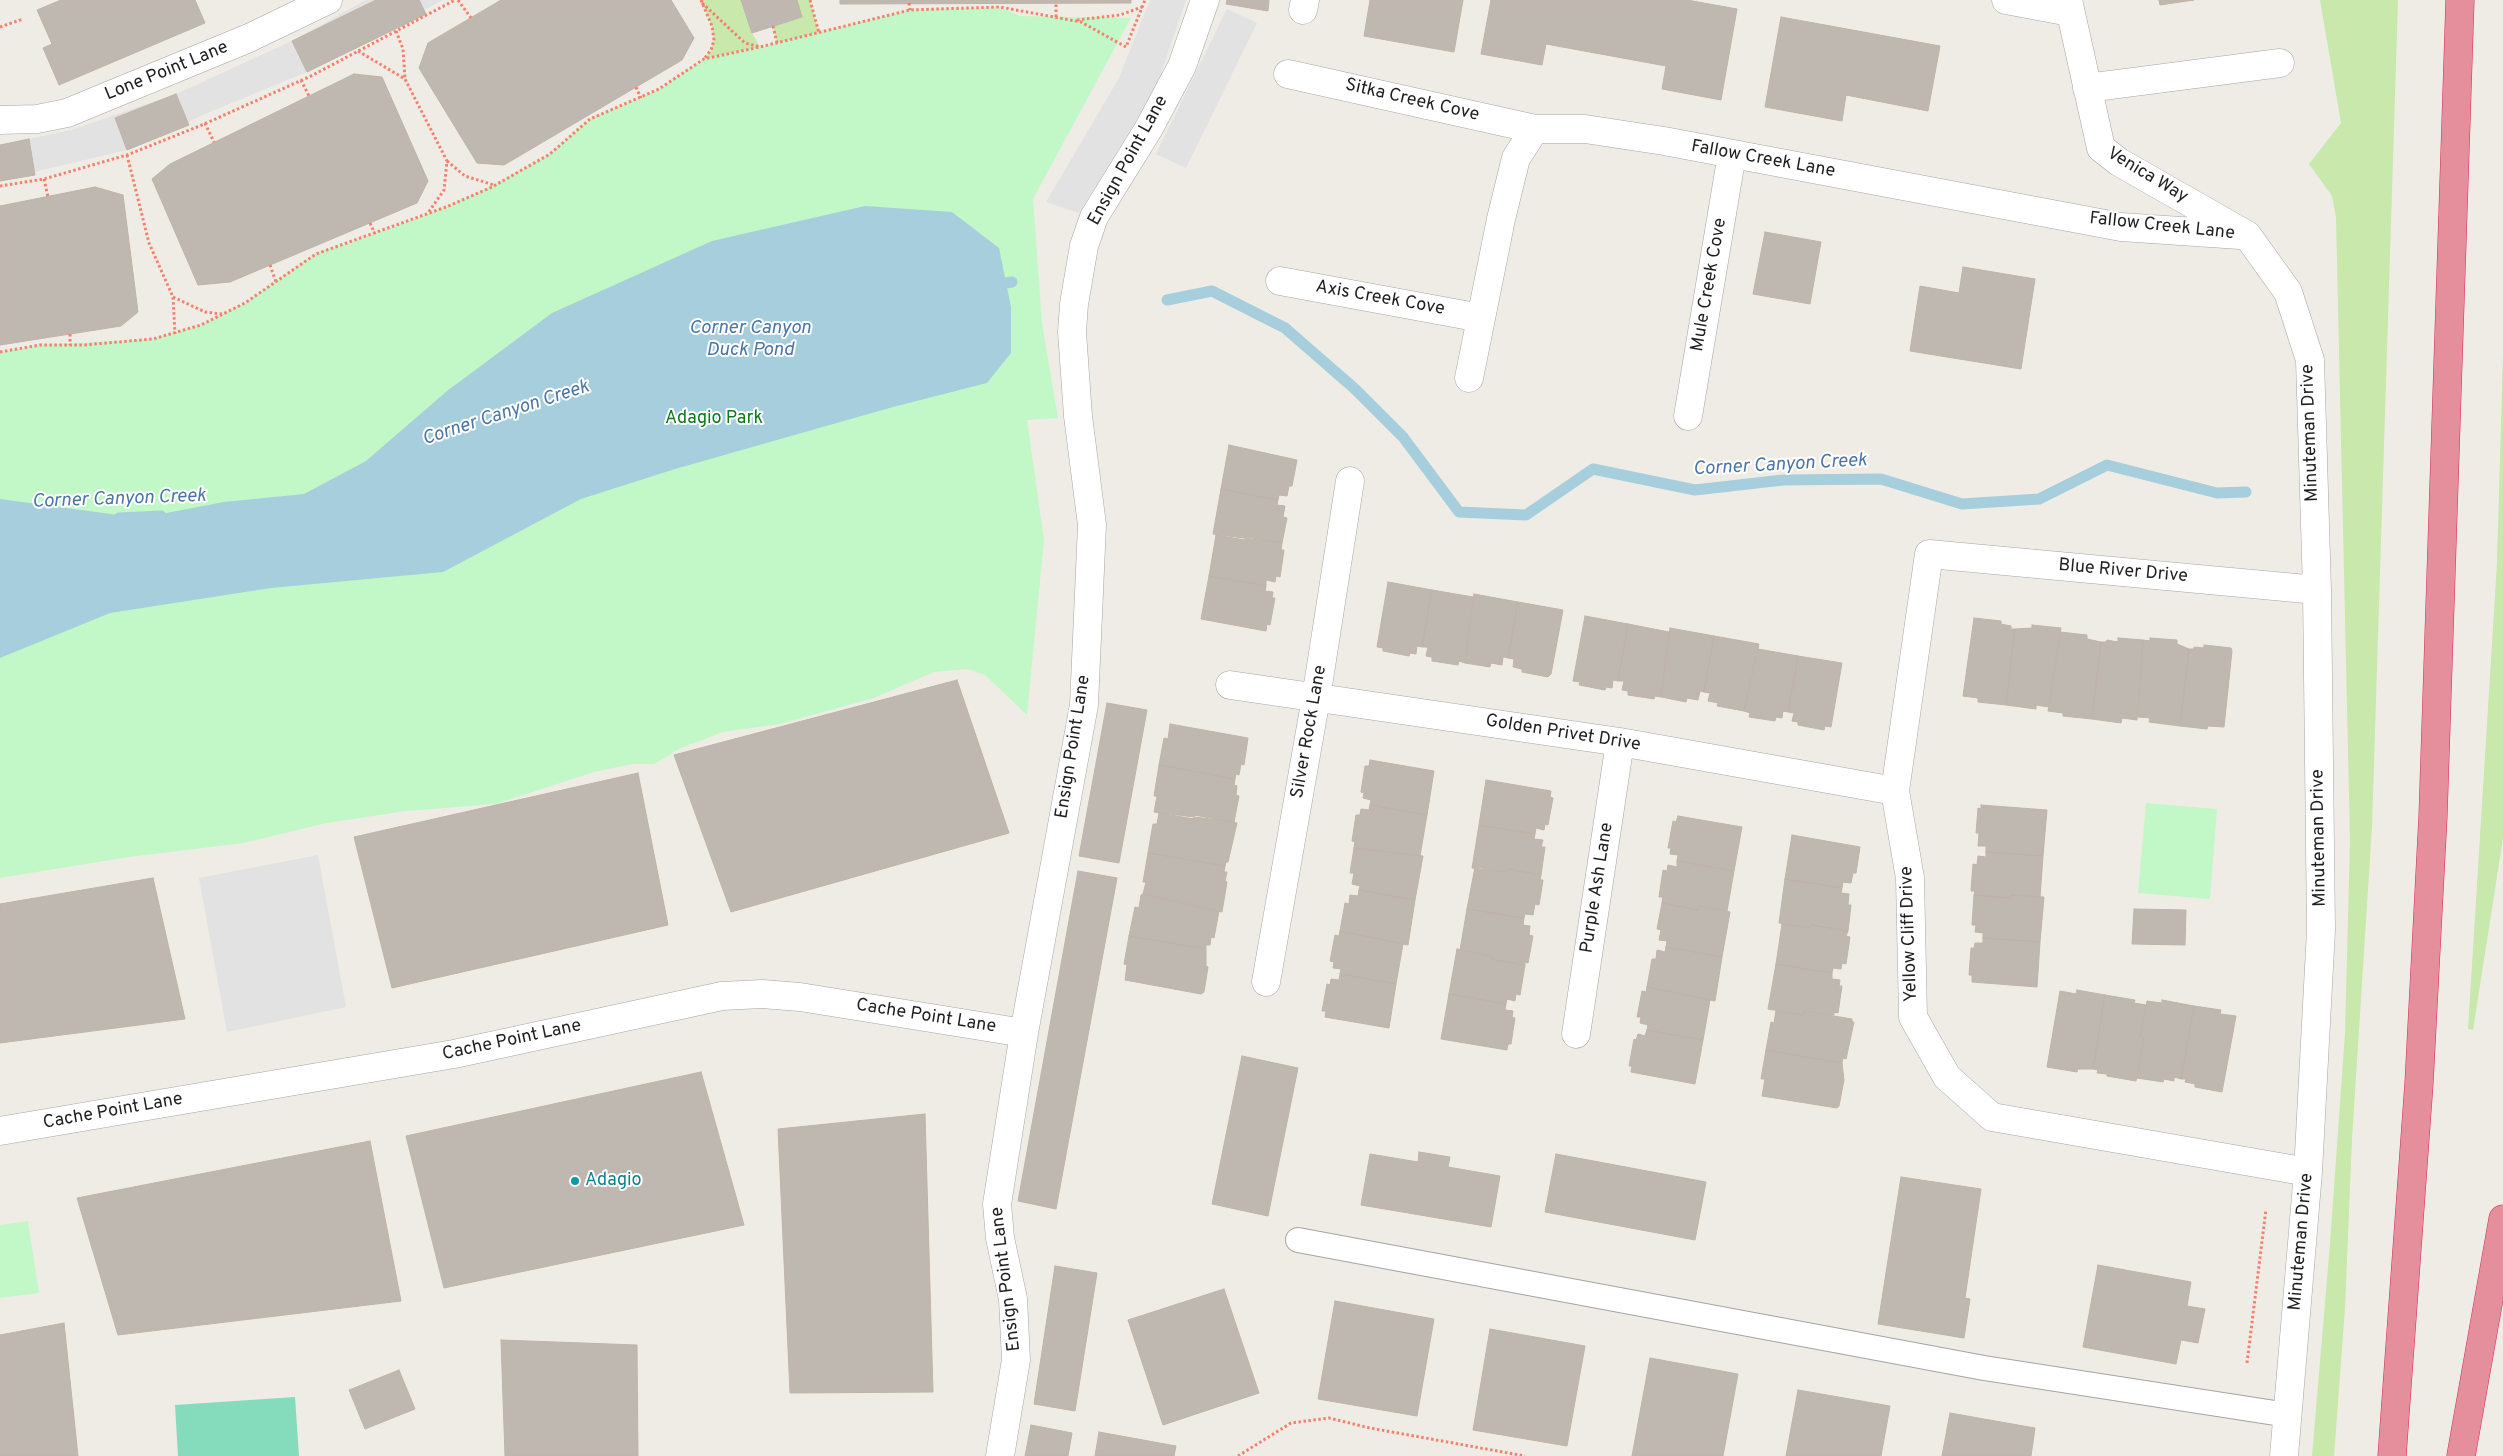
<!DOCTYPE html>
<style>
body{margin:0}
canvas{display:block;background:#efece5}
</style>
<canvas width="2503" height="1456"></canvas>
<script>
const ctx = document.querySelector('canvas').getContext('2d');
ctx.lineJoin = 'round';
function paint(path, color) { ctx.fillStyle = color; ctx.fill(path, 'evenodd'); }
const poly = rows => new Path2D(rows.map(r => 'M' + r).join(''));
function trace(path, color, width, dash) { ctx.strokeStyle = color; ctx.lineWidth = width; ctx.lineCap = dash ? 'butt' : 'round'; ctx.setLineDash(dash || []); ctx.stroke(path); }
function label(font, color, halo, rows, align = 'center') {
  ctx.font = font + ' Overpass,sans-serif'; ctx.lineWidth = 4; ctx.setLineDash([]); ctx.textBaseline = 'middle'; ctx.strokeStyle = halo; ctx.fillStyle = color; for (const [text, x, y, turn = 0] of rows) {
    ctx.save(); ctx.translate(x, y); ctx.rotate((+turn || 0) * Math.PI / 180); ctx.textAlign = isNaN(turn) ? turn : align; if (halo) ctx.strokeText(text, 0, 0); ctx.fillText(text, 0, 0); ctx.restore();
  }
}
const grass = poly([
 [701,0,741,0,752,33,760,47,704,59,711,50,714,40,712,26],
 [797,0,810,0,819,33,777,43,773,26,802,17],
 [2320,0,2398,0,2372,827,2352,1139,2345,1308,2334,1456,2312,1456,2330,1244,2345,1033,2350,841,2336,217,2332,196,2309,164,2341,123],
 [2503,352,2503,838,2473,1030,2468,1029,2497,563]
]);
const park = poly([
 [1000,7,1020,16,1131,18,1033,199,1042,323,1058,418,1027,420,1044,540,1027,715,985,675,967,669,934,672,874,698,780,724,723,732,681,748,654,764,632,764,594,772,496,804,406,811,327,823,244,843,129,857,0,878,0,352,41,345,153,339,201,325,245,303,316,253,375,234,446,207,494,185,550,154,590,119,659,89,704,59,760,47,910,10],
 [2146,803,2217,809,2210,899,2138,893],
 [28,1221,39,1293,0,1298,0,1225]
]);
const pitch = poly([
 [295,1397,299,1456,178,1456,175,1405]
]);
const parking = poly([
 [366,0,443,0,307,72,205,114,127,150,0,180,0,145,71,130,176,94,292,41],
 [1150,0,1186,0,1156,88,1079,213,1046,202,1119,78],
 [1227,9,1257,23,1186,168,1156,154],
 [318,855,346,1007,227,1032,199,878]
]);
const water = poly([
 [865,206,952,212,999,248,1011,307,1011,353,987,383,893,407,675,469,581,499,443,572,271,588,110,613,0,658,0,499,140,518,224,502,304,494,366,461,447,391,552,313,712,241]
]);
const stream = poly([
 [992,285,1012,282],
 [1167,300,1212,291,1285,328,1355,389,1403,437,1459,512,1526,515,1593,469,1695,490,1783,480,1881,479,1962,504,2039,499,2107,465,2217,493,2246,492],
 [119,518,161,516]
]);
const building = poly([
 [61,0,195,0,205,23,59,85,43,48,52,44,37,10,61,0],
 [376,0,419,0,426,14,307,72,292,41,376,0],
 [501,0,671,0,694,38,682,60,504,165,477,163,419,68,428,43,501,0],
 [741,0,797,0,802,17,752,33,741,0],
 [840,0,1131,0,1131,3,840,4,840,0],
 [1227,0,1269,0,1268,11,1226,4,1227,0],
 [1370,0,1463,0,1454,52,1364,36,1370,0],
 [1491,0,1687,0,1737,9,1721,100,1662,89,1666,66,1546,44,1542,65,1481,54,1491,0],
 [2159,0,2194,0,2160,5,2159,0],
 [1781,17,1940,46,1928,111,1846,95,1842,121,1765,107,1781,17],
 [354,74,382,77,428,181,417,203,230,282,198,285,152,179,170,164,354,74],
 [176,94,189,125,127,150,115,118,176,94],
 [29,139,35,175,0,181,0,145,29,139],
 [95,187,123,195,138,312,121,326,0,345,0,206,95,187],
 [1765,232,1821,242,1810,304,1753,294,1765,232],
 [1963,267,2035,279,2021,369,1910,351,1920,286,1959,293,1963,267],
 [1229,445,1297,460,1292,486,1289,486,1287,496,1279,495,1278,500,1221,489,1229,445],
 [1221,489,1278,500,1277,505,1285,506,1283,517,1287,518,1282,543,1213,534,1221,489],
 [1216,535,1245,540,1246,537,1282,543,1281,550,1284,550,1280,577,1276,576,1275,582,1266,580,1266,586,1209,576,1216,535],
 [1209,576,1266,586,1265,591,1273,592,1272,598,1275,598,1270,625,1267,624,1266,631,1201,619,1209,576],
 [1388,582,1432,590,1422,647,1417,646,1416,654,1410,653,1409,656,1383,651,1383,648,1377,647,1388,582],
 [1432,590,1473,597,1465,663,1459,661,1458,665,1432,661,1432,657,1426,656,1428,647,1422,647,1432,590],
 [1474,594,1518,602,1508,658,1503,657,1502,665,1491,663,1490,667,1465,663,1474,594],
 [1518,602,1563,610,1551,674,1548,677,1522,672,1522,669,1513,667,1514,659,1508,658,1518,602],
 [1585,616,1628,624,1618,681,1613,680,1612,688,1606,687,1605,690,1579,685,1580,682,1573,681,1585,616],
 [1974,618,2001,621,2001,624,2011,626,2011,629,2015,629,2006,705,1978,702,1978,698,1963,696,1974,618],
 [1628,624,1669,632,1661,697,1655,696,1654,699,1628,695,1628,691,1622,690,1624,681,1618,681,1628,624],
 [2032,625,2061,628,2049,707,2036,705,2036,709,2006,705,2015,629,2032,628,2032,625],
 [1670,628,1714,636,1704,692,1700,691,1698,700,1687,698,1686,702,1661,697,1670,628],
 [2060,632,2087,635,2087,639,2101,642,2092,719,2063,716,2063,713,2048,711,2060,632],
 [1714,636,1759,644,1744,711,1717,706,1718,703,1708,701,1710,693,1704,692,1714,636],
 [2118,638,2143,640,2137,720,2122,718,2121,723,2092,719,2101,642,2106,642,2107,640,2118,642,2118,638],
 [2150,638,2177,640,2177,644,2189,649,2180,726,2149,722,2150,718,2138,717,2143,640,2150,641,2150,638],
 [2204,645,2231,648,2232,651,2224,727,2208,726,2207,729,2180,726,2189,649,2194,649,2194,647,2204,648,2204,645],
 [1758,649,1798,656,1788,712,1783,711,1782,718,1776,717,1775,721,1749,717,1750,713,1744,711,1758,649],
 [1798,656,1842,663,1831,727,1825,726,1824,730,1798,725,1798,722,1792,721,1794,713,1788,712,1798,656],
 [957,680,1009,833,731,912,674,755,957,680],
 [1107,703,1147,710,1119,863,1079,856,1107,703],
 [1170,724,1248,738,1244,765,1241,764,1239,775,1236,774,1235,779,1159,765,1164,738,1168,739,1170,724],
 [1370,760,1434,771,1427,815,1370,805,1371,800,1363,798,1364,793,1361,792,1365,766,1369,766,1370,760],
 [1159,765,1235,779,1234,785,1237,786,1236,795,1239,796,1234,822,1154,812,1157,796,1154,796,1159,765],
 [638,773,668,925,392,988,354,837,638,773],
 [1486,780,1551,791,1550,797,1553,798,1548,825,1545,824,1544,830,1536,828,1535,834,1479,825,1486,780],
 [1370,805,1427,815,1420,856,1354,848,1355,842,1352,841,1356,815,1360,815,1361,809,1369,810,1370,805],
 [1981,805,2047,810,2043,856,1986,852,1986,846,1978,846,1979,833,1976,833,1978,808,1981,809,1981,805],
 [1159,813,1194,819,1194,815,1237,823,1228,862,1226,862,1225,866,1148,853,1153,824,1157,824,1159,813],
 [1678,816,1742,827,1734,871,1677,861,1678,855,1670,854,1671,848,1668,848,1673,821,1676,822,1678,816],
 [1479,825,1535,834,1534,839,1543,840,1541,847,1545,847,1541,875,1507,869,1506,872,1472,868,1479,825],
 [1792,835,1860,847,1856,873,1853,873,1851,883,1843,882,1842,888,1785,879,1792,835],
 [1354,848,1423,856,1415,900,1359,890,1360,886,1352,884,1354,873,1350,873,1354,848],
 [1986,852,2043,856,2040,897,2011,895,2011,898,1974,895,1975,891,1971,891,1973,864,1977,865,1978,856,1986,857,1986,852],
 [1148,853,1225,866,1224,872,1227,872,1225,881,1227,882,1222,912,1143,894,1146,882,1143,882,1148,853],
 [1677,861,1734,871,1727,911,1699,906,1698,910,1662,903,1663,897,1659,897,1663,870,1667,871,1668,865,1677,867,1677,861],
 [1475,867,1506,872,1507,869,1541,875,1540,880,1543,880,1539,905,1535,904,1533,915,1525,914,1524,918,1467,909,1475,867],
 [1078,871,1117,878,1056,1209,1018,1201,1078,871],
 [153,878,185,1019,0,1043,0,904,153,878],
 [1785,879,1842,888,1841,893,1849,894,1848,905,1851,905,1848,931,1811,925,1810,928,1779,923,1785,879],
 [1359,890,1415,900,1408,945,1340,931,1345,903,1349,904,1350,895,1358,896,1359,890],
 [1143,894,1219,911,1214,938,1211,937,1210,945,1206,945,1206,949,1129,936,1135,907,1139,908,1141,895,1143,894],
 [1974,895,2011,898,2011,895,2044,897,2040,942,1983,938,1983,933,1975,932,1976,925,1972,925,1974,895],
 [1662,903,1698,910,1699,906,1730,912,1722,957,1666,947,1667,941,1659,940,1661,930,1657,929,1662,903],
 [1467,909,1524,918,1523,925,1530,926,1529,935,1533,936,1528,963,1525,962,1525,965,1491,959,1491,956,1460,950,1467,909],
 [2134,909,2186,910,2185,945,2132,944,2134,909],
 [1782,924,1810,928,1811,925,1848,931,1846,936,1850,937,1846,964,1842,963,1841,969,1833,968,1832,973,1776,964,1782,924],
 [1340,931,1403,944,1396,984,1340,974,1341,969,1333,968,1334,962,1330,961,1335,935,1339,936,1340,931],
 [1129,936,1206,949,1206,966,1208,967,1204,992,1201,994,1125,980,1127,965,1124,964,1129,936],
 [1983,938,2040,942,2037,987,1972,982,1972,975,1969,975,1971,948,1974,948,1975,943,1983,943,1983,938],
 [1666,947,1722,957,1715,1001,1647,987,1652,959,1656,959,1657,950,1665,952,1666,947],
 [1457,949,1491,956,1491,959,1525,965,1520,995,1516,994,1515,1001,1507,999,1506,1004,1449,994,1457,949],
 [1776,964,1832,973,1832,979,1840,980,1839,986,1842,986,1838,1013,1834,1012,1834,1015,1804,1011,1803,1015,1768,1009,1776,964],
 [1340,974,1396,984,1389,1028,1325,1017,1326,1011,1322,1011,1327,984,1330,985,1331,979,1339,980,1340,974],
 [1647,987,1710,1000,1703,1040,1647,1030,1648,1025,1640,1023,1641,1017,1637,1017,1642,991,1646,992,1647,987],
 [2077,990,2105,995,2093,1069,2078,1069,2077,1072,2047,1067,2060,991,2076,994,2077,990],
 [1449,994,1506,1004,1505,1010,1513,1011,1512,1017,1515,1018,1511,1044,1508,1044,1507,1050,1441,1039,1449,994],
 [2105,995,2135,1000,2134,1003,2146,1005,2140,1038,2144,1038,2136,1081,2107,1076,2107,1074,2097,1073,2098,1070,2093,1069,2105,995],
 [2162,1000,2194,1006,2181,1079,2174,1077,2174,1081,2164,1079,2163,1082,2137,1078,2144,1038,2140,1038,2147,1001,2162,1003,2162,1000],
 [2194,1006,2221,1010,2220,1014,2236,1016,2222,1092,2195,1087,2195,1084,2185,1082,2186,1079,2181,1079,2194,1006],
 [1776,1011,1803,1015,1804,1011,1852,1019,1852,1022,1854,1022,1846,1059,1843,1058,1842,1063,1766,1050,1771,1022,1774,1023,1776,1011],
 [1647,1030,1703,1040,1695,1084,1631,1072,1632,1066,1629,1066,1634,1039,1636,1040,1638,1034,1645,1036,1647,1030],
 [1766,1050,1842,1063,1844,1080,1839,1106,1837,1108,1762,1096,1765,1079,1761,1079,1766,1050],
 [1242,1056,1298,1068,1268,1216,1212,1204,1242,1056],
 [701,1072,744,1225,444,1288,406,1136,701,1072],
 [925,1114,933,1392,790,1393,778,1129,925,1114],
 [370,1141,401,1301,118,1335,77,1198,370,1141],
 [1419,1152,1450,1157,1448,1167,1500,1176,1491,1227,1361,1205,1370,1154,1418,1162,1419,1152],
 [1556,1154,1706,1182,1695,1240,1545,1212,1556,1154],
 [1901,1177,1981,1189,1965,1298,1970,1299,1964,1338,1878,1324,1901,1177],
 [2098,1265,2191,1282,2187,1306,2205,1309,2198,1343,2181,1340,2176,1364,2083,1347,2098,1265],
 [1055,1266,1097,1273,1075,1411,1034,1404,1055,1266],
 [1224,1289,1259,1393,1163,1425,1128,1320,1224,1289],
 [1335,1301,1434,1319,1417,1416,1318,1399,1335,1301],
 [64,1323,78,1456,0,1456,0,1335,64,1323],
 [1490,1329,1585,1346,1567,1446,1473,1430,1490,1329],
 [501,1340,637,1345,638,1456,505,1456,501,1340],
 [1650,1358,1738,1374,1723,1456,1632,1456,1650,1358],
 [399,1370,415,1409,365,1429,349,1390,399,1370],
 [1798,1390,1890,1406,1881,1456,1786,1456,1798,1390],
 [1950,1413,2035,1428,2031,1456,1942,1456,1950,1413],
 [1031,1425,1072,1433,1068,1456,1025,1456,1031,1425],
 [1099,1432,1176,1446,1174,1456,1095,1456,1099,1432]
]);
const path = poly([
 [458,0,471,18],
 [701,0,712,26,714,40,711,50,704,59],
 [810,0,819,33],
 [702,3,745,43,760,47],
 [909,3,910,10],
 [1056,17,1056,3],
 [1077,20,1120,15,1142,7],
 [773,26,777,43],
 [0,27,23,19],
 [396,31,403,49,405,79],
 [358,51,405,79,447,161,444,190,428,213],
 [301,80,309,96],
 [636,87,641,98],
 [205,123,214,142],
 [127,155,149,243,173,297,175,334],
 [447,161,465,176,494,185],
 [44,179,48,197],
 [0,186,44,179,127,155,202,125,311,76,455,0],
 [370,223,375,234],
 [270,265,276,282],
 [173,297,205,312,222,314],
 [70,334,70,345],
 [0,352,40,345,83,345,153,339,201,325,245,303,316,254,446,207,492,187,550,154,590,119,659,89,704,59,760,47,910,10,1000,7,1081,22,1126,47,1145,0],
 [2247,1363,2266,1209],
 [1238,1456,1291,1423,1329,1418,1370,1428,1525,1456]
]);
const service = poly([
 [1298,1240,1984,1368,2288,1415]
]);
const minor = poly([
 [2006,0,2070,12],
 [2068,0,2101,148,2119,162,2247,235,2288,292,2310,360,2317,590,2321,930,2308,1172,2284,1456],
 [1303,10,1305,0],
 [1288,74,1535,129],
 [2087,88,2280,63],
 [0,120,37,119,67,113,249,38,328,0],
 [1280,281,1481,318],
 [1469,378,1501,219,1516,158,1535,129,1585,129,1664,141,2121,227,2240,235],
 [1688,416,1732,154],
 [1230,685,1620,742,1895,791],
 [1266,982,1316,698,1350,481],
 [1576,1034,1620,742],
 [0,1131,454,1054,722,996,762,994,800,997,1024,1033],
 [2308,1172,1992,1117,1947,1077,1913,1017,1910,878,1895,791,1929,554,2317,590],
 [1000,1456,1016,1360,1013,1299,1000,1238,997,1204,1024,1033,1084,705,1092,525,1078,416,1072,332,1074,304,1084,246,1094,217,1149,128,1182,66,1205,0]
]);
const motorway = poly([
 [2392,1456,2419,1083,2433,816,2460,0],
 [2461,1456,2503,1219]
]);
const markers = [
 [575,1181,5,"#0f9aa8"]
];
const streetNames = [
 ["Lone Point Lane",167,72,-22],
 ["Sitka Creek Cove",1412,101,13],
 ["Fallow Creek Lane",1763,160,10],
 ["Ensign Point Lane",1129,161,-61],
 ["Venica Way",2147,176,31],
 ["Fallow Creek Lane",2162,227,6],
 ["Mule Creek Cove",1710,285,-80],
 ["Axis Creek Cove",1380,299,10],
 ["Minuteman Drive",2311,433,-92],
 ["Blue River Drive",2123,572,5],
 ["Silver Rock Lane",1310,732,-80],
 ["Golden Privet Drive",1563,734,9],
 ["Ensign Point Lane",1074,747,-81],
 ["Minuteman Drive",2320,838,-91],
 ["Purple Ash Lane",1598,888,-81],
 ["Yellow Cliff Drive",1910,934,-92],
 ["Cache Point Lane",926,1017,9],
 ["Cache Point Lane",512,1041,-12],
 ["Cache Point Lane",113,1112,-10],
 ["Minuteman Drive",2302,1242,-85],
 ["Ensign Point Lane",1007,1279,-97]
];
const parkNames = [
 ["Adagio Park",714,419]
];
const cultureNames = [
 ["Adagio",585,1181]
];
const waterNames = [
 ["Corner Canyon",750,329],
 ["Duck Pond",750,351],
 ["Corner Canyon Creek",506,414,-18],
 ["Corner Canyon Creek",1780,466,-3],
 ["Corner Canyon Creek",119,500,-2]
];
paint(grass, '#c8e8ac');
paint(park, '#c2f8c8');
paint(pitch, '#84dcbd');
paint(parking, '#e2e2e2');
paint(water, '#a6cedc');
trace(stream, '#a6cedc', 11);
paint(building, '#bfb8b1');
trace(building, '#c0b3a7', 1);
trace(service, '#a5a5a5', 26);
trace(minor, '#a5a5a5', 29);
trace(motorway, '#d6285f', 29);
trace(path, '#f6806e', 3, [2.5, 2.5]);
trace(service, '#fff', 24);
trace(minor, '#fff', 28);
trace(motorway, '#e58e9c', 28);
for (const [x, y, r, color] of markers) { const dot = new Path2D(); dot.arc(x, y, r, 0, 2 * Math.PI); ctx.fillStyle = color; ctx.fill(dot); trace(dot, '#fff', 2); }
label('18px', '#1e1e1e', '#fff', streetNames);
label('18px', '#0e7a1a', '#fff', parkNames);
label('18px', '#0d838f', '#fff', cultureNames, 'left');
label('italic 19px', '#4a75a4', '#fff', waterNames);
</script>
